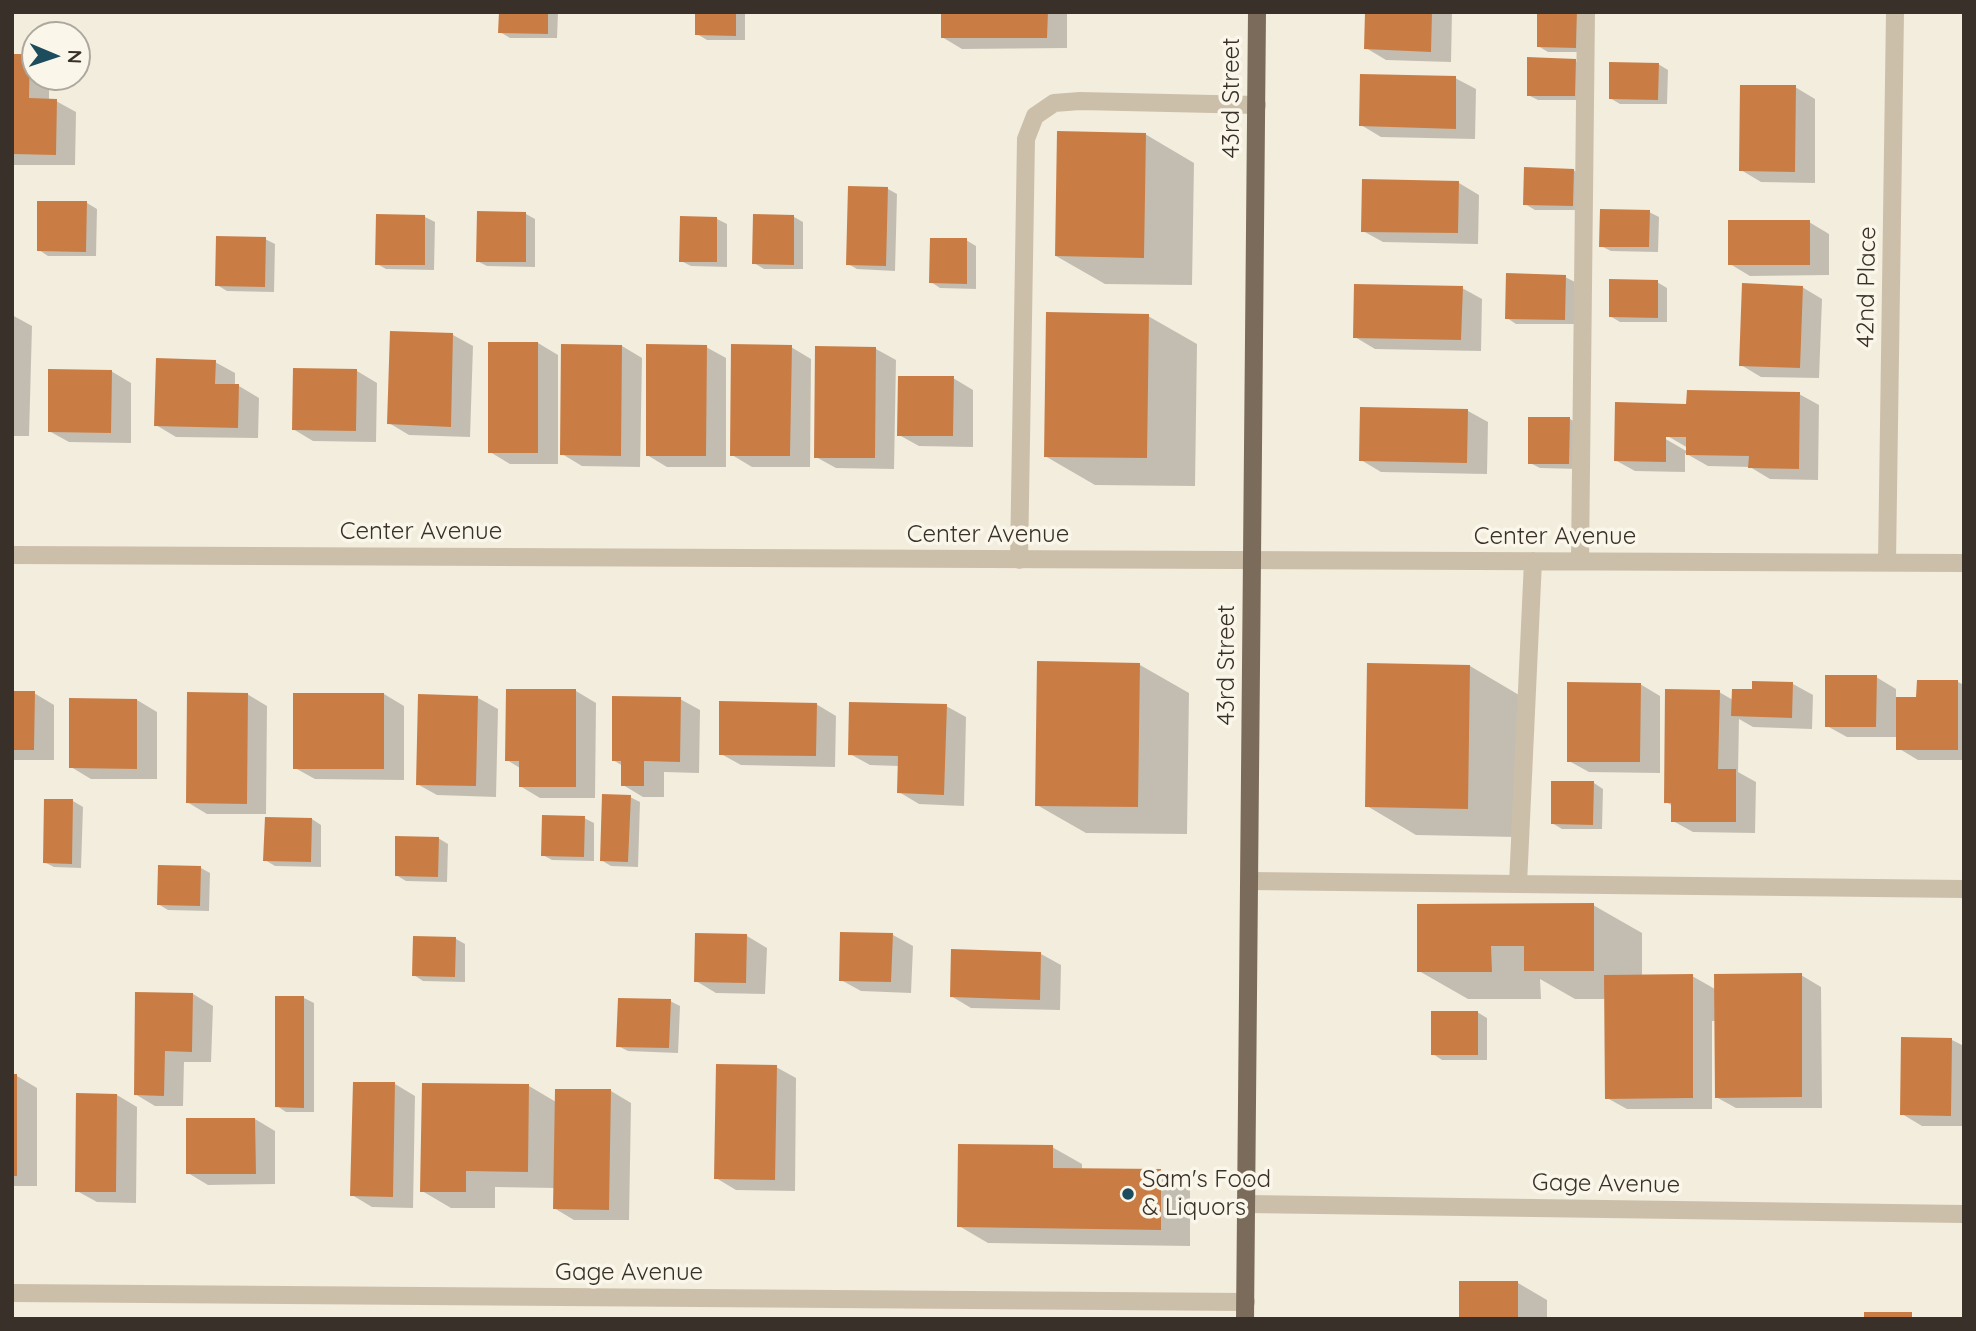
<!DOCTYPE html>
<style>
body{margin:0}
#map{position:relative;width:1976px;height:1331px;overflow:hidden;background:#f3eddd;font-family:Quicksand,sans-serif}
canvas{display:block}
.frame{position:absolute;inset:0;border:14px solid #393129;pointer-events:none}
.north{position:absolute;left:21px;top:21px;width:70px;height:70px;box-sizing:border-box;background:#faf6ea;border:2px solid #ada79d;border-radius:50%;rotate:92deg;font-size:19px;font-weight:700;line-height:28px;text-align:center;color:#393129}
.north::after{content:'';display:block;margin:auto;width:24px;height:32px;background:#1d4c5c;clip-path:polygon(50% 0,100% 100%,50% 72%,0 100%)}
</style>
<div id="map">
<canvas width="1976" height="1331"></canvas>
<div class="frame"></div>
<div class="north">N</div>
</div>
<script>
const ctx = document.querySelector('canvas').getContext('2d');
ctx.lineJoin = 'round';
function paint(path, color) { ctx.fillStyle = color; ctx.fill(path, 'evenodd'); }
const poly = rows => new Path2D(rows.map(r => 'M' + r).join(''));
function trace(path, color, width, dash) { ctx.strokeStyle = color; ctx.lineWidth = width; ctx.lineCap = dash ? 'butt' : 'round'; ctx.setLineDash(dash || []); ctx.stroke(path); }
function label(font, color, halo, rows, align = 'center') {
  ctx.font = font + ' Quicksand,sans-serif'; ctx.lineWidth = 7; ctx.setLineDash([]); ctx.textBaseline = 'middle'; ctx.strokeStyle = halo; ctx.fillStyle = color; for (const [text, x, y, turn = 0] of rows) {
    ctx.save(); ctx.translate(x, y); ctx.rotate((+turn || 0) * Math.PI / 180); ctx.textAlign = isNaN(turn) ? turn : align; if (halo) ctx.strokeText(text, 0, 0); ctx.fillText(text, 0, 0); ctx.restore();
  }
}
const shadow = poly([
 [500,12,558,12,557,38,510,38,500,32],
 [697,12,745,12,745,40,707,40,697,34],
 [942,12,1067,12,1067,48,962,49,942,37],
 [1367,12,1452,12,1451,62,1386,60,1366,48],
 [1539,12,1586,12,1585,52,1548,52,1538,46],
 [12,56,29,56,35,59,35,77,49,77,49,100,56,101,76,112,75,165,12,165],
 [1575,61,1585,66,1585,100,1538,100,1528,95],
 [1658,64,1668,70,1667,104,1620,104,1610,98],
 [1455,78,1476,89,1475,139,1381,137,1361,125],
 [1795,87,1815,99,1815,183,1761,182,1741,170],
 [1145,134,1194,163,1192,285,1105,284,1056,256],
 [1573,170,1583,176,1582,210,1535,210,1525,204],
 [1459,183,1479,195,1478,244,1383,242,1363,231],
 [888,189,897,194,895,271,857,269,848,264],
 [87,203,97,209,96,256,48,256,39,250],
 [1649,212,1659,217,1658,252,1611,251,1601,246],
 [526,214,535,219,535,267,487,266,477,261],
 [425,217,435,222,434,270,386,269,377,264],
 [794,217,803,222,803,269,764,269,754,263],
 [717,219,727,224,727,267,691,266,681,261],
 [1809,222,1829,234,1829,275,1750,276,1730,264],
 [265,239,275,244,274,292,227,291,217,285],
 [966,240,976,246,976,289,940,288,931,282],
 [1565,277,1575,282,1574,324,1516,324,1507,318],
 [1657,282,1667,288,1667,322,1620,322,1610,316],
 [1802,287,1822,299,1819,378,1761,377,1741,365],
 [1462,288,1482,299,1481,351,1375,349,1355,337],
 [12,315,32,326,29,436,12,436],
 [1148,316,1197,344,1195,486,1095,485,1045,456],
 [453,335,473,346,470,437,409,435,389,423],
 [538,343,558,355,558,464,510,464,490,452],
 [622,346,642,358,640,467,582,466,562,454],
 [706,347,726,358,726,467,667,467,647,455],
 [791,347,811,359,810,467,752,467,732,455],
 [876,349,896,360,894,469,836,468,816,457],
 [215,362,235,373,235,386,239,386,259,398,258,438,176,437,156,425],
 [111,371,131,383,131,443,69,442,49,431],
 [357,371,377,383,376,442,313,441,293,429],
 [953,378,973,390,973,447,919,446,899,435],
 [1799,394,1819,405,1818,480,1770,479,1750,467,1708,466,1685,453,1685,472,1635,471,1615,460,1688,406],
 [1659,431,1688,448,1688,452,1657,434],
 [1468,411,1488,422,1487,474,1381,472,1361,460],
 [1570,419,1579,424,1579,469,1540,468,1530,463],
 [1140,665,1189,693,1187,834,1086,833,1037,805],
 [1470,666,1519,695,1517,837,1416,835,1367,806],
 [1876,677,1896,689,1896,698,1918,699,1918,682,1958,682,1964,685,1964,760,1918,760,1898,748,1898,737,1847,737,1827,726],
 [1640,684,1660,696,1660,773,1589,772,1569,761],
 [1793,684,1813,695,1812,729,1753,727,1739,719,1738,772,1756,782,1755,833,1693,832,1673,821,1673,806,1666,802,1719,692,1733,700,1754,691],
 [576,691,596,703,595,798,540,798,520,786,520,768,507,760],
 [12,693,34,693,54,705,54,760,13,760,12,787],
 [247,694,267,706,266,814,207,814,187,802],
 [384,694,404,706,404,780,315,779,295,768],
 [478,698,498,709,496,797,437,795,417,784],
 [680,699,700,710,699,773,664,772,664,797,643,797,623,785,623,766,613,760],
 [137,700,157,712,157,779,91,779,71,767],
 [816,704,836,716,835,767,741,765,721,754],
 [946,706,966,717,964,806,919,804,899,792,899,766,870,765,850,754],
 [1594,783,1603,789,1602,829,1562,829,1552,823],
 [630,797,640,802,638,867,611,866,601,860],
 [46,801,73,801,83,807,81,868,54,867,44,862],
 [584,818,594,823,594,861,552,860,543,855],
 [312,819,321,825,321,867,275,866,265,860],
 [438,838,448,844,447,882,406,881,396,875],
 [201,868,210,873,209,911,168,910,158,904],
 [1593,905,1642,933,1642,976,1692,976,1715,989,1801,975,1821,987,1822,1108,1736,1108,1716,1097,1716,1021,1712,1021,1712,1109,1627,1109,1607,1098,1606,999,1575,999,1540,979,1541,999,1468,999,1419,971],
 [893,935,913,946,911,993,861,991,841,980],
 [747,936,767,948,765,994,716,993,696,981],
 [456,939,465,944,465,982,423,981,414,975],
 [1041,954,1061,965,1060,1010,971,1008,951,996],
 [193,994,213,1006,211,1062,184,1062,183,1106,155,1106,135,1094],
 [304,998,314,1003,314,1112,286,1112,277,1106],
 [670,1001,680,1006,678,1053,628,1051,618,1046],
 [1477,1012,1487,1018,1487,1060,1442,1060,1433,1054],
 [1952,1040,1964,1046,1964,1126,1922,1126,1902,1114],
 [776,1067,796,1078,795,1191,736,1190,716,1178],
 [12,1076,17,1076,37,1088,37,1186,12,1186],
 [395,1084,415,1096,413,1208,372,1207,352,1195],
 [529,1086,556,1102,611,1091,631,1103,629,1220,574,1220,554,1208,555,1188,495,1187,495,1208,451,1208,422,1191],
 [117,1095,137,1107,136,1203,97,1202,77,1191],
 [255,1119,275,1131,275,1184,208,1185,188,1173],
 [1052,1147,1082,1164,1082,1170,1161,1171,1190,1188,1190,1246,988,1243,959,1226],
 [1518,1283,1547,1300,1547,1319,1461,1319]
]);
const building = poly([
 [499,12,548,12,548,34,498,33],
 [695,12,736,12,736,36,695,35],
 [941,12,1048,12,1047,38,941,38],
 [1365,12,1432,12,1431,52,1364,49],
 [1537,12,1577,12,1576,48,1537,47],
 [12,54,30,54,29,98,57,99,56,155,12,154],
 [1527,57,1576,59,1575,96,1527,96],
 [1609,62,1659,63,1658,100,1609,99],
 [1360,74,1456,76,1456,129,1359,126],
 [1740,85,1796,85,1795,172,1739,171],
 [1057,131,1146,133,1144,258,1055,256],
 [1524,167,1574,169,1573,206,1523,205],
 [1362,179,1459,181,1458,233,1361,232],
 [848,186,888,187,886,266,846,265],
 [37,201,87,201,86,252,37,251],
 [1600,209,1650,210,1649,247,1599,247],
 [477,211,526,212,526,262,476,262],
 [376,214,425,215,425,265,375,265],
 [753,214,794,215,794,265,752,264],
 [680,216,717,217,717,262,679,262],
 [1728,220,1810,220,1810,265,1728,265],
 [216,236,266,237,265,287,215,286],
 [930,238,967,238,967,284,929,283],
 [1506,273,1566,275,1565,320,1505,319],
 [1609,279,1658,280,1658,318,1609,317],
 [1742,283,1803,286,1800,368,1739,366],
 [1354,284,1463,286,1461,340,1353,338],
 [1046,312,1149,314,1147,458,1044,457],
 [390,331,453,333,451,427,387,424],
 [488,342,538,342,538,453,488,453],
 [561,344,622,345,621,456,560,455],
 [646,344,707,345,706,456,646,456],
 [731,344,792,345,790,456,730,456],
 [815,346,876,347,875,458,814,458],
 [156,358,216,360,215,384,239,384,238,428,154,426],
 [293,368,357,369,356,431,292,430],
 [48,369,112,370,111,433,48,432],
 [898,376,954,376,953,436,897,436],
 [1687,390,1800,392,1799,469,1748,468,1749,456,1686,455,1686,437,1666,437,1666,462,1614,461,1615,402,1686,404],
 [1360,407,1468,409,1467,463,1359,461],
 [1528,417,1570,417,1569,464,1528,464],
 [1037,661,1140,663,1138,807,1035,806],
 [1367,663,1470,665,1468,809,1365,807],
 [1825,675,1877,675,1876,727,1825,727],
 [1917,680,1958,680,1958,750,1896,750,1896,697,1916,697],
 [1752,681,1793,682,1792,718,1731,716,1732,689,1752,689],
 [1567,682,1641,683,1640,762,1567,762],
 [506,689,576,689,576,787,519,787,519,761,505,761],
 [1665,689,1720,690,1718,769,1736,769,1736,822,1671,822,1671,803,1664,803],
 [12,691,35,691,34,750,12,750],
 [187,692,248,693,247,804,186,803],
 [293,693,384,693,384,769,293,769],
 [418,694,478,696,476,786,416,785],
 [612,696,681,697,680,762,644,761,644,786,621,786,621,761,612,761],
 [69,698,137,699,137,769,69,768],
 [719,701,817,703,816,756,719,755],
 [849,702,947,704,944,795,897,793,898,756,848,755],
 [1551,781,1594,781,1593,825,1551,824],
 [602,794,631,795,628,862,600,861],
 [44,799,73,799,72,864,43,863],
 [542,815,585,816,584,857,541,856],
 [265,817,312,818,311,862,263,861],
 [395,836,439,837,438,877,395,876],
 [158,865,201,866,200,906,157,905],
 [1594,903,1594,971,1524,971,1524,946,1491,946,1492,972,1417,972,1417,904],
 [840,932,893,933,891,982,839,981],
 [695,933,747,934,746,983,694,982],
 [413,936,456,937,455,977,412,976],
 [951,949,1041,952,1040,1000,950,997],
 [1802,973,1802,1097,1715,1098,1714,974],
 [1693,974,1693,1098,1605,1099,1604,975],
 [135,992,193,993,192,1052,165,1051,164,1096,134,1095],
 [275,996,304,996,304,1108,275,1107],
 [618,998,671,999,669,1048,616,1047],
 [1431,1011,1478,1011,1478,1055,1431,1055],
 [1901,1037,1952,1038,1951,1116,1900,1115],
 [716,1064,777,1065,775,1180,714,1179],
 [12,1074,17,1074,17,1176,12,1176],
 [353,1082,395,1082,393,1197,350,1196],
 [422,1083,529,1084,528,1172,466,1171,466,1192,420,1192],
 [555,1089,611,1089,609,1210,553,1209],
 [76,1093,117,1094,116,1192,75,1192],
 [186,1118,255,1118,256,1174,186,1174],
 [958,1144,1053,1145,1053,1168,1161,1169,1161,1230,957,1227],
 [1459,1281,1518,1281,1518,1319,1459,1319],
 [1864,1312,1912,1312,1912,1319,1864,1319]
]);
const minor = poly([
 [12,555,1964,563],
 [1019,560,1026,139,1035,116,1054,103,1080,101,1257,105],
 [1580,561,1586,12],
 [1887,562,1895,12],
 [1250,881,1964,889],
 [1518,884,1533,561],
 [1247,1204,1964,1214],
 [12,1293,1246,1302]
]);
const major = poly([
 [1245,1319,1257,12]
]);
const markers = [
 [1128,1194,7,"#1d4c5c"]
];
const streetNames = [
 ["43rd Street",1232,98,-90],
 ["42nd Place",1867,287,-89],
 ["Center Avenue",421,532],
 ["Center Avenue",988,535],
 ["Center Avenue",1555,537],
 ["43rd Street",1227,665,-90],
 ["Gage Avenue",1606,1184,1],
 ["Gage Avenue",629,1273]
];
const poiNames = [
 ["Sam's Food",1142,1180],
 ["& Liquors",1142,1208]
];
paint(shadow, '#0003');
paint(building, '#c97d45');
trace(minor, '#ccbfa9', 18);
trace(major, '#7b6b5a', 18);
for (const [x, y, r, color] of markers) { const dot = new Path2D(); dot.arc(x, y, r, 0, 2 * Math.PI); ctx.fillStyle = color; ctx.fill(dot); trace(dot, '#faf6ea', 2.5); }
label('24px', '#393129', '#faf6ea', streetNames);
label('24px', '#393129', '#faf6ea', poiNames, 'left');
</script>
